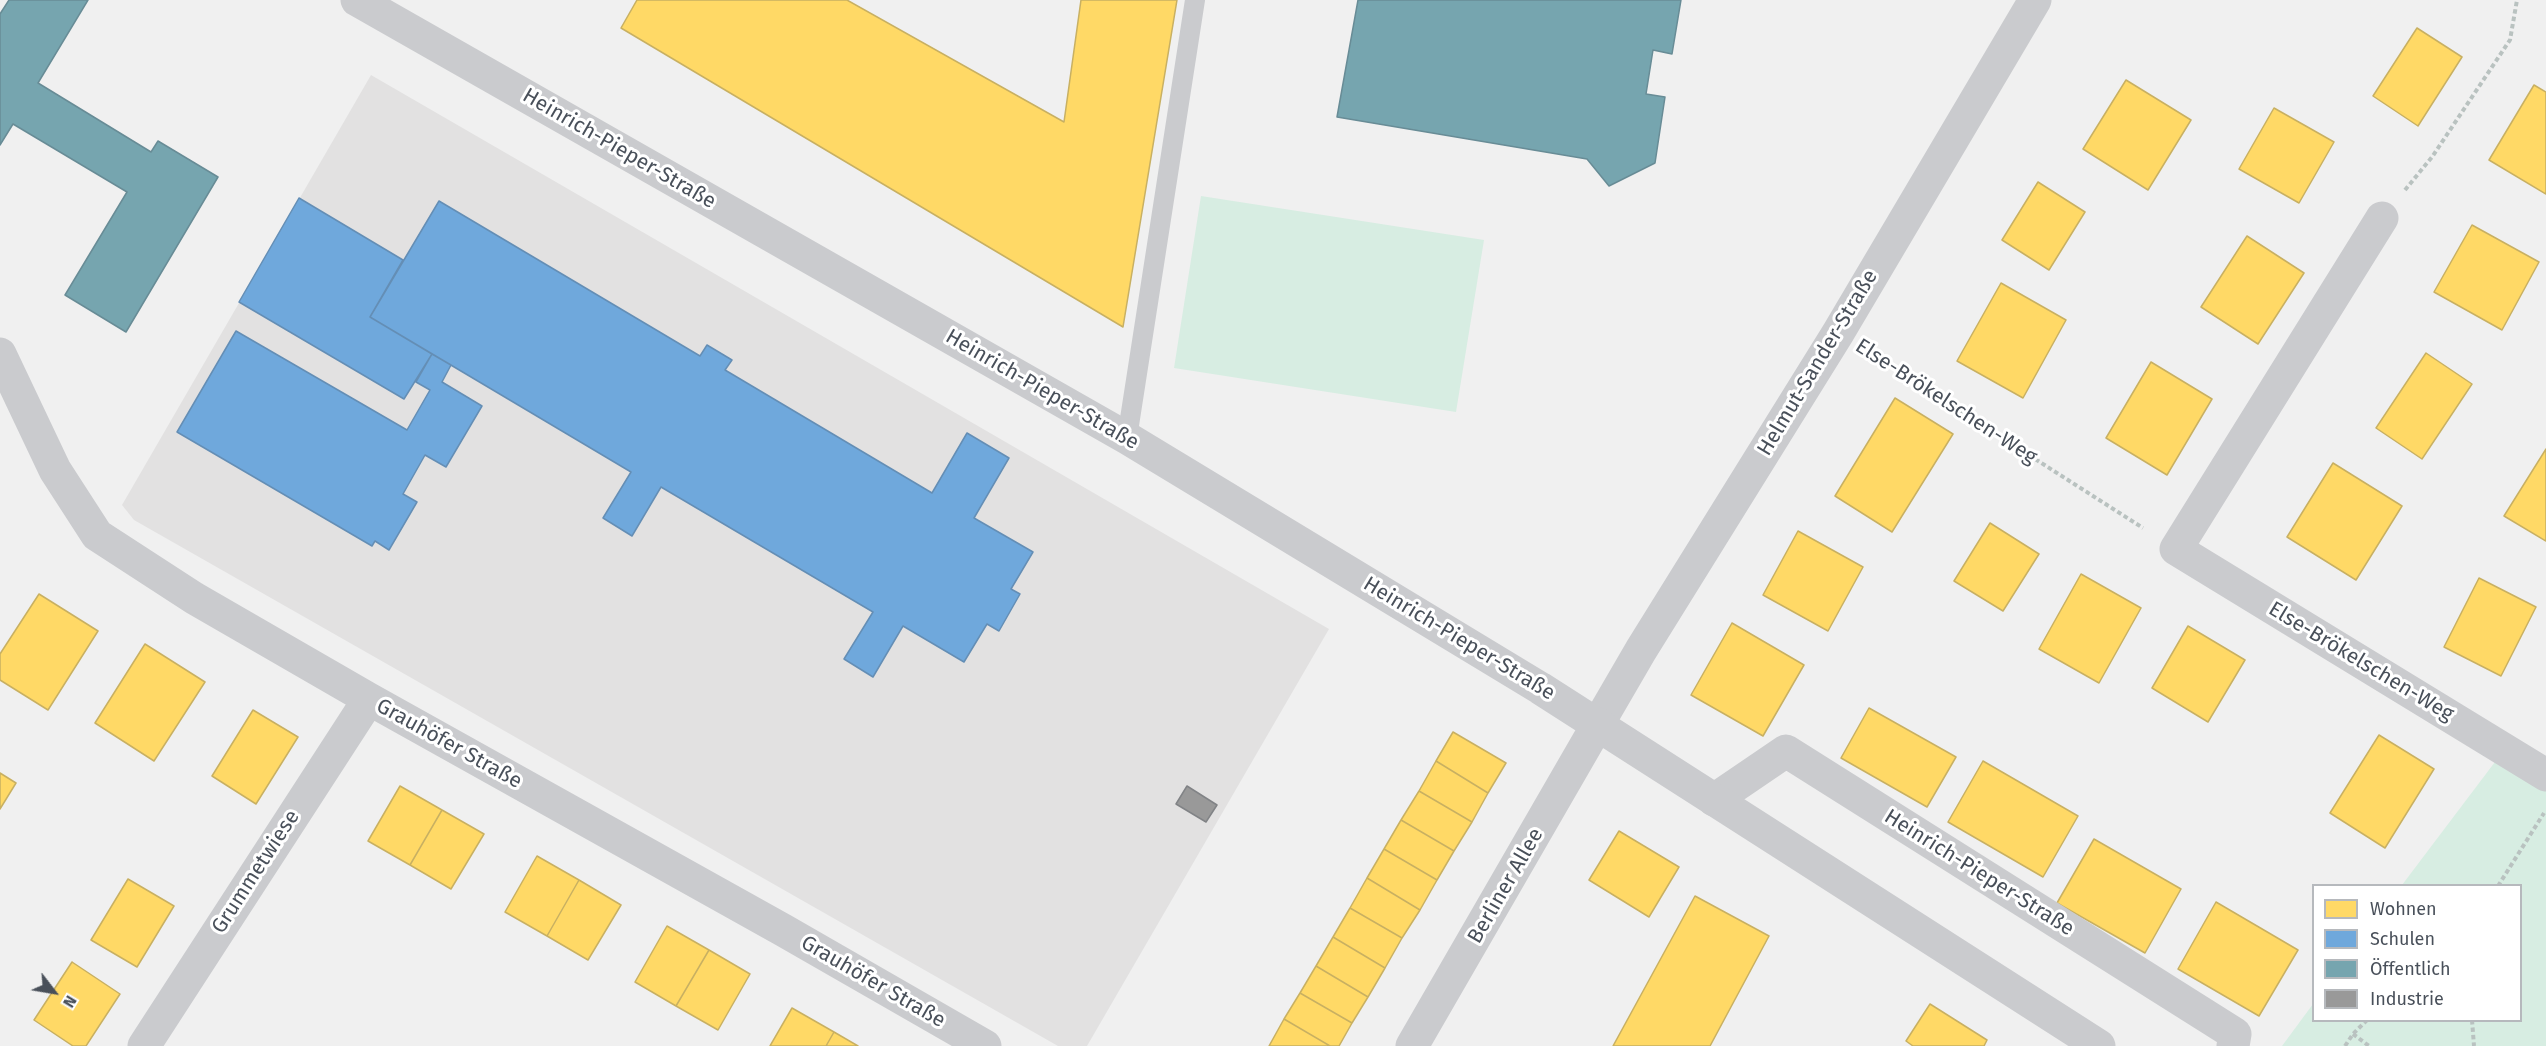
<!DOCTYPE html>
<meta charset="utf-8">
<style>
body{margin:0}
#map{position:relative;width:2546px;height:1046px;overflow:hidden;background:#f0f0f0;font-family:"Fira Sans",sans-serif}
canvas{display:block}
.legend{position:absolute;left:2312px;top:884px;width:210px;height:138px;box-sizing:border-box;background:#fff;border:2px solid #b6b9bd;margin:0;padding:8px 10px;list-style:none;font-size:18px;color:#49505a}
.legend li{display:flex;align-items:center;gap:12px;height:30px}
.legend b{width:30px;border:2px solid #b6b9bd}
.north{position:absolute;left:24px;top:962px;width:60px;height:60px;-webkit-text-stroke:4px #fff;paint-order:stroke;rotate:121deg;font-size:16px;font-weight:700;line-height:24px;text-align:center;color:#49505a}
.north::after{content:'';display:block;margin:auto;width:21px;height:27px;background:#49505a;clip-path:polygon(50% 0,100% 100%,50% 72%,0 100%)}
</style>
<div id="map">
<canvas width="2546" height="1046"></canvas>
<ul class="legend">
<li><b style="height:16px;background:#ffd966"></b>Wohnen</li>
<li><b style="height:16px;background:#6fa8dc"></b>Schulen</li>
<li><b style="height:16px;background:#76a5af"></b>Öffentlich</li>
<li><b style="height:16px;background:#999"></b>Industrie</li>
</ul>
<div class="north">N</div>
</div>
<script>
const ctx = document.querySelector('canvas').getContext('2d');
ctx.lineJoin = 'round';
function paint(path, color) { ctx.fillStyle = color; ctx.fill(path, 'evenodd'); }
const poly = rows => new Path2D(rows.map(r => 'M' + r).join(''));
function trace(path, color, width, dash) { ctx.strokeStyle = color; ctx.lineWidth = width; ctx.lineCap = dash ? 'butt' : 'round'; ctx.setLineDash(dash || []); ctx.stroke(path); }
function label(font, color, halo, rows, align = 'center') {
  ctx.font = font + ' "Fira Sans",sans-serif'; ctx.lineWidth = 6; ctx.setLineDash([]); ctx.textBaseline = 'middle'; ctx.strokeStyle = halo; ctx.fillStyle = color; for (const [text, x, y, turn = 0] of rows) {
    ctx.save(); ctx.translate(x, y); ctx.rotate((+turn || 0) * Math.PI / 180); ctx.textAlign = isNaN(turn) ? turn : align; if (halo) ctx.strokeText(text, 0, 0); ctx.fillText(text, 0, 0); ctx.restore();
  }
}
const education = poly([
 [371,75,1329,629,1087,1046,1058,1046,134,520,122,505]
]);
const green = poly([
 [1201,196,1484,240,1456,412,1174,368],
 [2504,750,2546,775,2546,1046,2282,1046,2313,1004,2314,1020,2520,1020,2520,886,2402,885]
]);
const homes = poly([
 [637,0,847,0,1064,122,1081,0,1177,0,1123,327,621,28,637,0],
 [2417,28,2462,57,2418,126,2373,96,2417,28],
 [2126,80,2191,120,2148,190,2083,149,2126,80],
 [2534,85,2546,92,2546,194,2489,160,2534,85],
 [2274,108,2334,142,2299,203,2239,169,2274,108],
 [2038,182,2085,212,2049,270,2002,240,2038,182],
 [2472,225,2539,262,2502,330,2434,292,2472,225],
 [2247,236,2304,273,2258,344,2201,307,2247,236],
 [2001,283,2066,320,2023,398,1957,361,2001,283],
 [2426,353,2472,384,2422,459,2376,428,2426,353],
 [2151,362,2212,399,2167,475,2106,438,2151,362],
 [1895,398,1953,434,1892,532,1835,496,1895,398],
 [2546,449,2546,541,2504,516,2546,449],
 [2333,463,2402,506,2356,580,2287,537,2333,463],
 [1990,523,2039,554,2003,611,1954,581,1990,523],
 [1798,531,1863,567,1828,631,1763,595,1798,531],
 [2081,574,2141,608,2099,683,2039,649,2081,574],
 [2479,578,2536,607,2501,676,2444,647,2479,578],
 [39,594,98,631,48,710,0,680,0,654,39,594],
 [1732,623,1804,665,1763,736,1691,695,1732,623],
 [2188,626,2245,660,2208,722,2152,688,2188,626],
 [145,644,205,682,154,761,95,723,145,644],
 [1869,708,1956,757,1927,807,1841,758,1869,708],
 [253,710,298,737,256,804,212,776,253,710],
 [1453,732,1506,763,1488,793,1436,761,1453,732],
 [2379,735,2434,769,2385,848,2330,813,2379,735],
 [1436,761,1488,793,1472,822,1419,791,1436,761],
 [1983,761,2078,816,2043,877,1948,822,1983,761],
 [0,773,16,783,0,809,0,773],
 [400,786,442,810,410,865,368,841,400,786],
 [1419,791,1472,822,1454,851,1401,820,1419,791],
 [442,810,484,834,451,889,410,865,442,810],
 [1401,820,1454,851,1437,880,1384,849,1401,820],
 [1619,831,1679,867,1649,917,1589,880,1619,831],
 [2094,839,2181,889,2145,953,2057,903,2094,839],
 [1384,849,1437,880,1420,910,1367,878,1384,849],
 [537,856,579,880,547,936,505,912,537,856],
 [1367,878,1420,910,1402,938,1350,908,1367,878],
 [128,879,174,906,137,967,91,940,128,879],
 [579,880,621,905,588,960,547,936,579,880],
 [1695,896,1769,936,1710,1046,1613,1046,1695,896],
 [2216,902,2298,950,2259,1016,2178,969,2216,902],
 [1350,908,1402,938,1385,968,1333,937,1350,908],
 [667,926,709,950,676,1006,635,982,667,926],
 [1333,937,1385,968,1368,997,1316,966,1333,937],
 [709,950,750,974,718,1030,676,1006,709,950],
 [72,962,120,994,86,1046,73,1046,34,1020,72,962],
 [1316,966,1368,997,1352,1023,1300,993,1316,966],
 [1300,993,1352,1023,1339,1046,1330,1046,1284,1019,1300,993],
 [1930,1004,1987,1040,1984,1046,1913,1046,1906,1041,1930,1004],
 [792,1008,834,1032,826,1046,770,1046,792,1008],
 [1284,1019,1330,1046,1269,1046,1284,1019],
 [834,1032,858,1046,826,1046,834,1032]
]);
const schools = poly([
 [299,198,403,260,370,317,432,354,404,399,239,302,299,198],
 [439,201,700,356,707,345,732,360,725,370,932,493,967,433,1009,458,974,518,1033,552,1011,589,1020,594,999,631,987,624,964,662,903,626,873,677,844,659,873,612,661,487,632,536,603,518,631,472,370,317,439,201],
 [236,331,407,430,430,390,416,382,432,354,451,365,442,382,482,406,446,467,425,455,403,494,417,502,389,550,375,541,372,546,177,432,236,331]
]);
const public = poly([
 [9,0,88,0,38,83,151,152,158,141,218,177,126,332,65,295,127,192,13,124,0,145,0,14,9,0],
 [1358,0,1681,0,1672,54,1653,50,1646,94,1665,97,1655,163,1609,186,1587,159,1337,117,1358,0]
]);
const industry = poly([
 [1187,786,1217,805,1206,822,1176,804,1187,786]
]);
const path = poly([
 [2405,190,2432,157,2510,40,2517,0],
 [1871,354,2143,528],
 [2498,886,2544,813],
 [2472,1020,2474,1046],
 [2353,1034,2369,1046],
 [2345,1046,2353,1034,2367,1020]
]);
const service = poly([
 [1127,438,1195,0]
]);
const minor = poly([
 [2382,218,2176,549,2546,775],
 [0,354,55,470,97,535,194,598,369,699,783,930,985,1046],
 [1598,724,1641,650,1838,333,2035,0],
 [1714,800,1786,751,2235,1034,2233,1046],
 [144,1046,369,699]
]);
const tertiary = poly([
 [357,0,1127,438,1540,688,2099,1046],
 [1412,1046,1598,724]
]);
const streetNames = [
 ["Heinrich-Pieper-Straße",619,149,30],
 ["Helmut-Sander-Straße",1818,363,-59],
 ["Heinrich-Pieper-Straße",1042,390,30],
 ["Else-Brökelschen-Weg",1946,402,33],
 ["Heinrich-Pieper-Straße",1459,639,31],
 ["Else-Brökelschen-Weg",2361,662,31],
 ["Grauhöfer Straße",449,744,29],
 ["Grummetwiese",256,872,-57],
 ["Heinrich-Pieper-Straße",1979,873,32],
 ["Berliner Allee",1506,886,-60],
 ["Grauhöfer Straße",873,982,30]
];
paint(education, '#e2e1e1');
paint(green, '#d7ede2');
paint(homes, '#ffd966');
trace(homes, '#c8b062', 1.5);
paint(schools, '#6fa8dc');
trace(schools, '#648eb5', 1.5);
paint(public, '#76a5af');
trace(public, '#688c96', 1.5);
paint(industry, '#999');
trace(industry, '#818386', 1.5);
trace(path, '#b9c2c0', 4, [4.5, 3]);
trace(service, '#cacbce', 20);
trace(minor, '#cacbce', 33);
trace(tertiary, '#cacbce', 33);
label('21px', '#49505a', '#fff', streetNames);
</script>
